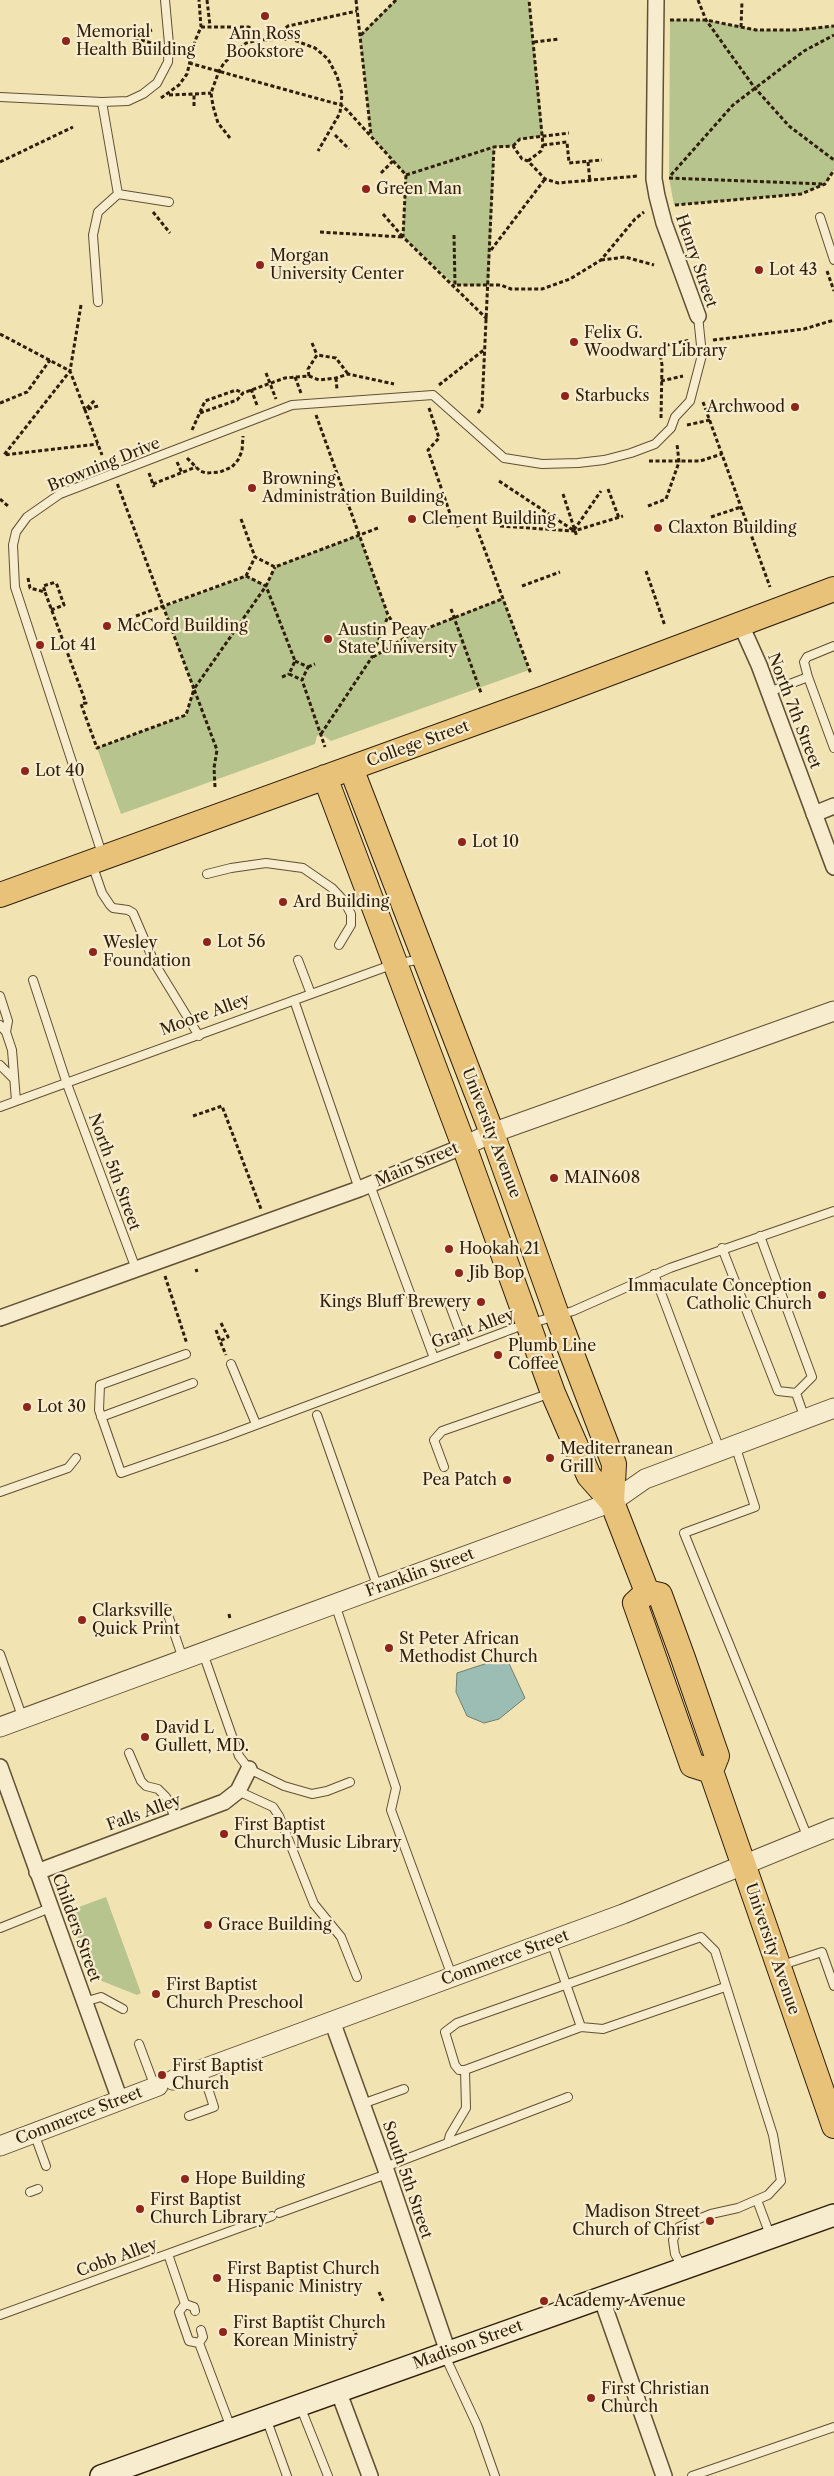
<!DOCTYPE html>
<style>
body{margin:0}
canvas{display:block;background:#f2e3b3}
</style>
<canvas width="834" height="2476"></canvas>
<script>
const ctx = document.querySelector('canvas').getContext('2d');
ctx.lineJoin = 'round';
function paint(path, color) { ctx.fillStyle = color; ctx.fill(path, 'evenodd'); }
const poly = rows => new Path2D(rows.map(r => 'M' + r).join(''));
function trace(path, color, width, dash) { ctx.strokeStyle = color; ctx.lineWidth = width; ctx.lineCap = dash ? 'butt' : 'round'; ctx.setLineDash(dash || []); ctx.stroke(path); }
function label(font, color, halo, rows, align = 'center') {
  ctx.font = font + ' "Libre Caslon Text",serif'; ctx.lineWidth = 4.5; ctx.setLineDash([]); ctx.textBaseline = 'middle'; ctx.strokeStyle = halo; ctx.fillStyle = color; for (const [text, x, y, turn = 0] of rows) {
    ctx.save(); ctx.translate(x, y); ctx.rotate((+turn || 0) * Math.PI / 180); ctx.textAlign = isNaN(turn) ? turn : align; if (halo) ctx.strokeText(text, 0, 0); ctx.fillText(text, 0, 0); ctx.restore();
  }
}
const green = poly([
 [396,0,529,0,543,136,520,139,513,146,494,147,489,286,455,285,403,237,406,175,371,135,360,35],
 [670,20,706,20,756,30,797,30,834,26,834,170,825,184,801,194,674,205,669,178],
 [359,535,388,615,373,657,410,635,503,598,529,670,331,741,321,734,317,736,315,744,121,814,97,748,186,715,194,689,164,607,246,576,266,585,275,567],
 [106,1897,141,1993,137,1995,92,1977,68,1911]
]);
const water = poly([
 [506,1657,525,1698,499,1719,484,1723,467,1716,456,1692,457,1673,506,1657]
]);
const path = poly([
 [207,0,210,26],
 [356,0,371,135],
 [698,0,706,20,754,87,789,126,834,160],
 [670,20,706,20,756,30,797,30,834,26],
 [201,27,249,27,257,35,258,40],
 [741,27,742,1],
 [281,32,288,26,357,11],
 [361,35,396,0],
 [534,42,559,39],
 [151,43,132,37,152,30],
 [189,63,341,105,347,110,406,175,403,237,487,319],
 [169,95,194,94],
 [161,98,179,85,187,74,195,41,201,27,199,0],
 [194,106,194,94,211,93],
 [335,135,349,149],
 [230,138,218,123,213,106,211,93,219,71,224,63,246,43,258,40,291,39,315,48,328,59,337,76,342,94,340,113,318,151],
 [543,145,567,142,569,163,602,160],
 [513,146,520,139,569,133],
 [528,161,541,151,543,145,529,0],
 [0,162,73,127],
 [588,162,590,182],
 [381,173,393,161],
 [406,175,494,147,513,146,522,159,528,161,545,179,558,183,638,176],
 [671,175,733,105,804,51,834,35],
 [669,178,822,184],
 [675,205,801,194,825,184,834,170],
 [153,212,170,233],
 [383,214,403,237],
 [320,232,403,237],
 [454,235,455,285,501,285,511,289,542,289,570,279,601,260,635,219,644,212],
 [491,250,545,179],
 [601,260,625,257,654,265],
 [827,271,834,291],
 [81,305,70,371,4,455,98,444],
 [0,334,70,371,85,410,96,399],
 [713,340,804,329,834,320],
 [312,343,317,355],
 [266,373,276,399],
 [309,376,308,369,317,355,336,358,348,374],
 [295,377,301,393],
 [336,378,337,390],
 [661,381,683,376],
 [439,385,485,349],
 [251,389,257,405],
 [703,402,770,587],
 [0,403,27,392,50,360],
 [98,406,85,410,102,455],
 [429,408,439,438,428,450,454,525,457,526,474,521,531,674],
 [200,413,237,400,243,393,285,378,309,376,319,380,336,378,348,374,394,384],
 [478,413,482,407,494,147],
 [316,415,388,615,399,632,410,635,502,599],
 [661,418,662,365,659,347,690,340],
 [687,425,710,420],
 [192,430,205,401,236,390,243,393],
 [187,458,200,471,206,473,220,472,232,467,238,460,242,451,243,436],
 [649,461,700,461,722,454],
 [177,462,182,473],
 [149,473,154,487],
 [499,481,573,530],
 [153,484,196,467],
 [608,489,619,518],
 [563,494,577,537],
 [0,499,9,507],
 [648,506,666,499,679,462,677,444],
 [711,517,741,507],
 [241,519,255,557],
 [500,526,574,531,623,516],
 [574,530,601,491],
 [646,571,665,626],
 [246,576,266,586,295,661,289,674,302,680],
 [28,578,30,588,45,592,86,703,81,704,97,748,186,715,194,689,117,483],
 [522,586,560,572],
 [45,591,43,586,56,582],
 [451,609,481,693],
 [51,610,64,605,56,582],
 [136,616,246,576,255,557,275,567,378,528],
 [373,657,408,636],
 [295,661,308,667,302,680,325,747],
 [308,667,315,664],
 [282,677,289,674],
 [321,734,372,657,388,616],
 [215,787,214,768,217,750,194,689,266,586,275,567],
 [193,1116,222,1106,261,1209],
 [196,1269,197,1272],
 [165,1276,187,1344],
 [221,1323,228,1337,220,1341,226,1355],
 [216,1330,220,1341],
 [229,1614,230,1619],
 [379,2292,383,2301],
 [313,2315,316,2325],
 [353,2327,357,2337]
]);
const service = poly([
 [0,97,102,102,128,101,143,94,157,83,168,62,169,44,165,0],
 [102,102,118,194],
 [820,217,834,260],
 [98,302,93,235,98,212,118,194,169,202],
 [808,677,834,748],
 [769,692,808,677,804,662,807,657,834,646],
 [102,854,15,587,13,545,16,532,27,517,60,494,292,405,433,395,504,458,542,464,578,463,604,460,631,453,655,444,671,428,675,417,690,401,702,355,698,316],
 [92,864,102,893,110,905,113,908,128,910,133,913,155,964,199,1036],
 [207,874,231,868,266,863,303,868,332,888,344,901,351,914,351,925,339,945],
 [298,960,311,994],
 [33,980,67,1084,136,1269],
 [0,996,8,1021,6,1032],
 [294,1000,359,1189],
 [0,1025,6,1032,12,1050,16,1101],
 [0,1065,13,1078],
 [0,1107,394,964,423,959],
 [370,1185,434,1358],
 [760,1236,812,1377,796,1393],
 [722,1248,778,1391,796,1393],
 [654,1274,720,1450],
 [449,1303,465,1346],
 [186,1354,100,1385,99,1410,121,1473,224,1437,515,1328,573,1311,670,1268,834,1211],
 [231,1364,256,1424],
 [796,1393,805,1419],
 [317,1415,378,1588],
 [101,1417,193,1383],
 [735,1445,755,1507,684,1533,808,1838],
 [444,1467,434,1440,442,1431,551,1393],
 [0,1492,68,1468,76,1458],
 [335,1604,396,1788,391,1810,452,1976],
 [166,1609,183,1659],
 [203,1653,239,1756,249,1769,284,1786,312,1794,327,1791,350,1782],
 [0,1654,23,1719],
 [129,1753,141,1781,146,1786,158,1789,166,1797,176,1820],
 [238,1791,273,1807,279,1816,314,1904,341,1937,357,1977],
 [0,1928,50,1908],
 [551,1941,581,2027],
 [782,1965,822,1952,834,1986],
 [84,2002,101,1997,123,2009],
 [139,2044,155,2087],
 [362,2104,404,2089],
 [189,2116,214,2107,202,2070],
 [34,2133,46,2166],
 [448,2143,450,2135,466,2108,465,2070],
 [385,2167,568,2097],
 [30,2192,38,2189],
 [757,2200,770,2235],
 [279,2213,387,2174],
 [168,2254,185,2304],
 [682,2267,675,2254,673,2240,679,2227,711,2214,738,2208,768,2195,781,2181,773,2135,715,1951,701,1937,457,2023,445,2032,455,2065,459,2070,465,2070,581,2027,603,2029,725,1987],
 [185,2304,179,2312,189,2341,199,2343],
 [185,2304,194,2307,195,2311],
 [0,2315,272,2216],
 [199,2343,231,2428],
 [199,2343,203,2337,201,2330],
 [445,2356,477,2425,495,2476],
 [300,2406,328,2476],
 [266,2418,287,2476],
 [692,2476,834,2427]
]);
const minor = poly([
 [656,0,654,179,657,196,664,223,698,316],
 [741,625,759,665,834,867],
 [814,814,834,806],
 [0,1318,359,1189,464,1146],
 [0,1767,120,2100],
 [37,1872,224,1802,238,1791,249,1769],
 [332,2021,385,2167,448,2352],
 [601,2297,664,2476],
 [339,2393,370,2476]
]);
const tertiary = poly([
 [464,1146,492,1133,834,1011],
 [0,1727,612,1502,645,1479,834,1408],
 [173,2080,623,1914,834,1828],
 [0,2146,158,2086]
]);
const secondary = poly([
 [101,2476,834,2215]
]);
const primary = poly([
 [351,768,492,1133,557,1315,614,1464,612,1502],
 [325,777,464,1146,553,1393,589,1476,612,1502,647,1592],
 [0,895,544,698,834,589],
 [647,1592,660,1595,683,1658,717,1756,711,1771,834,2126],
 [647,1592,635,1603,692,1765,711,1771]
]);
const markers = [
 [265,16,5,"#8f2418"],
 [66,41,5,"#8f2418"],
 [366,189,5,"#8f2418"],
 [260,265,5,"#8f2418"],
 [759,270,5,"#8f2418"],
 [574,342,5,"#8f2418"],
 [565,396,5,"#8f2418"],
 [795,407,5,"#8f2418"],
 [252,488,5,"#8f2418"],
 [412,519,5,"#8f2418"],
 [658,528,5,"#8f2418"],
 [107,626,5,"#8f2418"],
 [328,639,5,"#8f2418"],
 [40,645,5,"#8f2418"],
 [25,771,5,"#8f2418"],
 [462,842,5,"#8f2418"],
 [283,902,5,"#8f2418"],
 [207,942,5,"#8f2418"],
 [93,952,5,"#8f2418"],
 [554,1178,5,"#8f2418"],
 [449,1249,5,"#8f2418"],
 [459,1273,5,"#8f2418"],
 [822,1295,5,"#8f2418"],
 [481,1302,5,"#8f2418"],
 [498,1355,5,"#8f2418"],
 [27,1407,5,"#8f2418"],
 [550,1458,5,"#8f2418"],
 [507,1480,5,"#8f2418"],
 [82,1620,5,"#8f2418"],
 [389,1648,5,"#8f2418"],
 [145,1737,5,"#8f2418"],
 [224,1834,5,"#8f2418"],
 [208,1925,5,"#8f2418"],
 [156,1994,5,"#8f2418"],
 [162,2075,5,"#8f2418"],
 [185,2179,5,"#8f2418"],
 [140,2209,5,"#8f2418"],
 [710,2221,5,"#8f2418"],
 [217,2278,5,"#8f2418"],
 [544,2301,5,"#8f2418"],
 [223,2332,5,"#8f2418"],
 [591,2398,5,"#8f2418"]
];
const poiNames = [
 ["Memorial",76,32],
 ["Health Building",76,50],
 ["Ann Ross",265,34,"center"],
 ["Bookstore",265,52,"center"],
 ["Green Man",376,189],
 ["Morgan",270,256],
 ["University Center",270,274],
 ["Lot 43",769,270],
 ["Felix G.",584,333],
 ["Woodward Library",584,351],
 ["Starbucks",575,396],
 ["Archwood",785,407,"right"],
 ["Browning",262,479],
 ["Administration Building",262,497],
 ["Clement Building",422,519],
 ["Claxton Building",668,528],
 ["McCord Building",117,626],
 ["Austin Peay",338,630],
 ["State University",338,648],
 ["Lot 41",50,645],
 ["Lot 40",35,771],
 ["Lot 10",472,842],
 ["Ard Building",293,902],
 ["Lot 56",217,942],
 ["Wesley",103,943],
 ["Foundation",103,961],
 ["MAIN608",564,1178],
 ["Hookah 21",459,1249],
 ["Jib Bop",469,1273],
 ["Immaculate Conception",812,1286,"right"],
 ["Catholic Church",812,1304,"right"],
 ["Kings Bluff Brewery",471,1302,"right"],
 ["Plumb Line",508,1346],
 ["Coffee",508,1364],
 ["Lot 30",37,1407],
 ["Mediterranean",560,1449],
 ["Grill",560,1467],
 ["Pea Patch",497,1480,"right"],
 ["Clarksville",92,1611],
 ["Quick Print",92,1629],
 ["St Peter African",399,1639],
 ["Methodist Church",399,1657],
 ["David L",155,1728],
 ["Gullett, MD.",155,1746],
 ["First Baptist",234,1825],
 ["Church Music Library",234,1843],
 ["Grace Building",218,1925],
 ["First Baptist",166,1985],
 ["Church Preschool",166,2003],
 ["First Baptist",172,2066],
 ["Church",172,2084],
 ["Hope Building",195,2179],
 ["First Baptist",150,2200],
 ["Church Library",150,2218],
 ["Madison Street",700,2212,"right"],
 ["Church of Christ",700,2230,"right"],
 ["First Baptist Church",227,2269],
 ["Hispanic Ministry",227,2287],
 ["Academy Avenue",554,2301],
 ["First Baptist Church",233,2323],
 ["Korean Ministry",233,2341],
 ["First Christian",601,2389],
 ["Church",601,2407]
];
const streetNames = [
 ["Henry Street",696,261,71],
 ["Browning Drive",104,465,-22],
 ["North 7th Street",794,711,69],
 ["College Street",418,744,-20],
 ["Moore Alley",205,1015,-20],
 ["University Avenue",491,1133,69],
 ["Main Street",417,1165,-23],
 ["North 5th Street",114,1172,70],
 ["Grant Alley",473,1329,-20],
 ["Franklin Street",420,1573,-20],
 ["Falls Alley",144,1813,-20],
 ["Childers Street",76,1928,70],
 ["University Avenue",772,1949,71],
 ["Commerce Street",505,1958,-20],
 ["Commerce Street",79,2116,-21],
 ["South 5th Street",407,2180,71],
 ["Cobb Alley",117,2258,-20],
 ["Madison Street",468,2345,-20]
];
paint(green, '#b8c48e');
paint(water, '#9cbdb3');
trace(water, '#707e6f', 1);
trace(service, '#605034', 10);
trace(minor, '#605034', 18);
trace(tertiary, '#605034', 21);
trace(secondary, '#2f1f0a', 24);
trace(primary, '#2f1f0a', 26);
trace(path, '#2f1f0a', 3, [4, 2.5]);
trace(service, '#f7edce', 8);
trace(minor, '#f7edce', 15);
trace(tertiary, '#f7edce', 19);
trace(secondary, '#f7edce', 21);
trace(primary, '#e9c27a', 24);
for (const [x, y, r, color] of markers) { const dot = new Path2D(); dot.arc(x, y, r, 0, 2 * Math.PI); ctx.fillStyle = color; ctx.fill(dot); trace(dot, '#f7edce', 2); }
label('16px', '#2f1f0a', '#f7edce', poiNames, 'left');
label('16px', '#2f1f0a', '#f7edce', streetNames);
</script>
